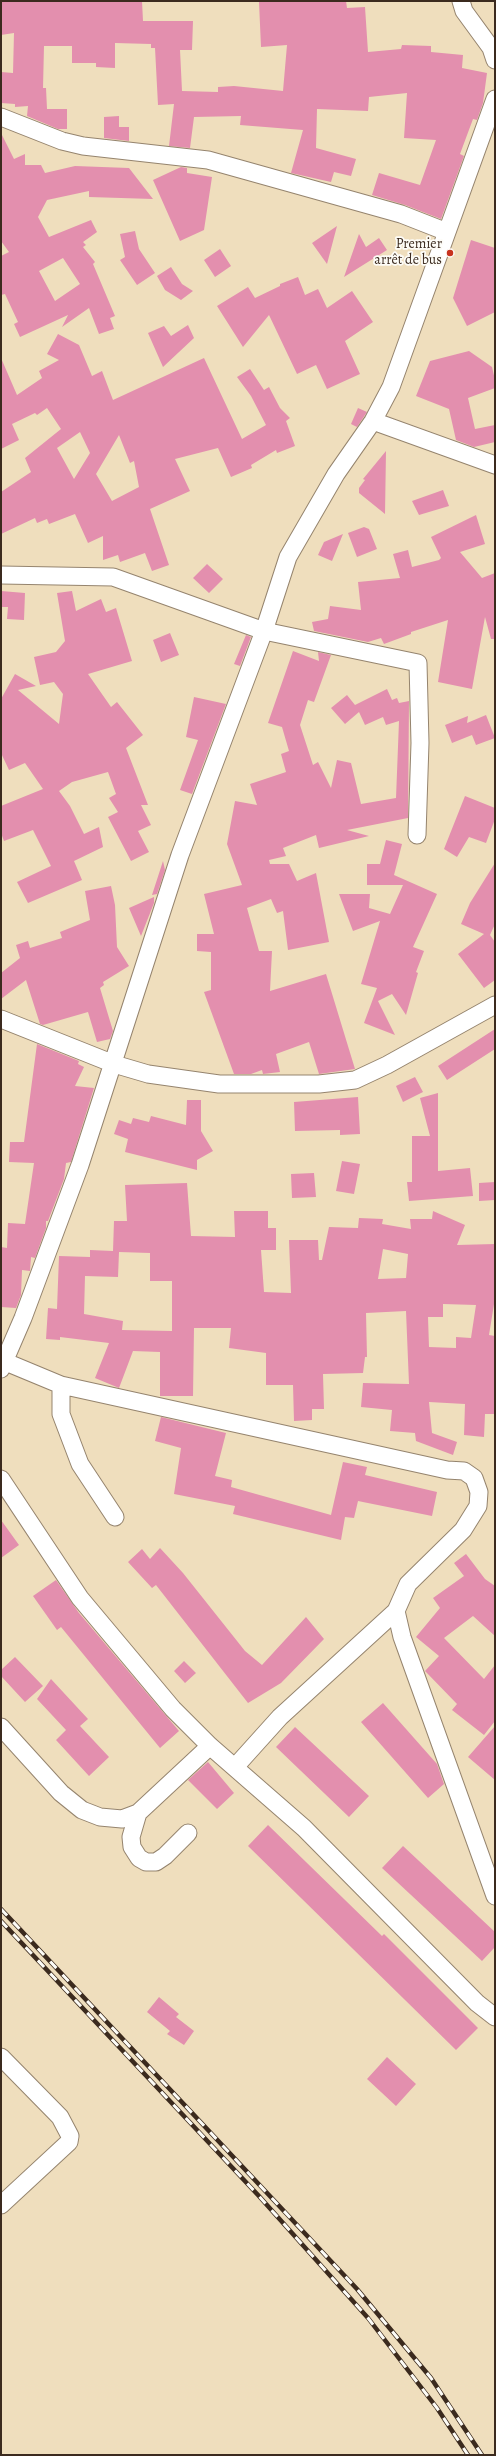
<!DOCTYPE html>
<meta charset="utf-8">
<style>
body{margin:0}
#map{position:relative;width:496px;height:2456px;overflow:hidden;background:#efdebd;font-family:Alegreya,serif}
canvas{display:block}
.frame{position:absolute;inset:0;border:2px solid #3b2a1e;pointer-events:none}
</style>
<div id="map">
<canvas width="496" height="2456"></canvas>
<div class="frame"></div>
</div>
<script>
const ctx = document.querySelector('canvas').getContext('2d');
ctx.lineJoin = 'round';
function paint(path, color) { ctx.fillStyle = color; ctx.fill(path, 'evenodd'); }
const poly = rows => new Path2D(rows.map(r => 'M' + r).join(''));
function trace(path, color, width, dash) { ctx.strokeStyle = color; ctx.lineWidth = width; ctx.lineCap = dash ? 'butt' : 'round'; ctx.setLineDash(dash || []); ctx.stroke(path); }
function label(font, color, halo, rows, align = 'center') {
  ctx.font = font + ' Alegreya,serif'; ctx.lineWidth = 3.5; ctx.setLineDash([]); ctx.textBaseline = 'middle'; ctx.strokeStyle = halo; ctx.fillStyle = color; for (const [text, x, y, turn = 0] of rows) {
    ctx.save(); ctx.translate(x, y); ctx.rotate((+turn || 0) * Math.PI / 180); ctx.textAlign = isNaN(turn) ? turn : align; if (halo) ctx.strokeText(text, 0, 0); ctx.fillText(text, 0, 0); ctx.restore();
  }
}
const building = poly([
 [1,1,142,1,143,21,193,21,192,50,180,50,182,91,218,92,218,87,234,86,283,91,287,45,261,47,259,2,346,1,347,8,365,7,368,52,401,49,402,45,431,46,431,52,463,55,462,68,487,73,483,103,477,120,473,119,460,154,464,156,441,219,405,205,372,195,379,173,420,185,436,140,404,138,407,93,369,97,368,111,317,109,316,148,356,159,351,176,334,172,331,182,291,173,303,130,240,125,241,116,194,117,190,148,169,146,174,104,158,105,155,48,151,48,151,44,115,43,115,68,96,67,96,63,72,63,72,46,44,46,43,88,46,88,47,109,67,109,67,129,58,129,27,116,28,106,15,107,15,104,1,103,1,72,13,73,14,33,1,35],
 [119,116,119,127,129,127,129,141,104,138,104,117],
 [1,133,14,159,25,154,25,165,41,165,45,173,75,166,129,168,153,199,89,197,89,191,47,200,38,217,49,237,91,220,97,232,83,242,86,245,83,247,95,262,93,264,115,316,110,318,114,329,99,334,89,308,62,327,68,315,20,337,14,324,18,322,5,294,1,295,1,256,9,252,1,241],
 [63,258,80,284,55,301,39,271],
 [181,167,187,168,187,173,212,177,204,230,180,241,153,180],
 [337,226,327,264,312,243],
 [135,231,139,249,155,273,137,285,120,260,125,257,120,234],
 [359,234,366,247,379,238,387,250,344,277],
 [471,240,495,248,495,312,467,326,453,298],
 [220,249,231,266,215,277,204,260],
 [171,267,182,284,193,291,181,300,165,290,157,276],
 [298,277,305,295,318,289,327,308,352,291,373,322,345,341,360,374,327,389,316,365,297,374,269,315,243,347,217,306,248,287,255,298,280,286,280,284],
 [188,325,194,338,163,367,148,333,164,326,171,336],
 [58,334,79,345,92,376,102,371,113,400,204,358,242,439,266,425,251,396,237,377,250,369,264,390,269,387,280,408,290,418,286,421,295,446,277,453,276,450,251,465,252,468,231,477,218,448,175,459,190,491,150,509,169,565,152,571,145,553,120,562,118,555,103,560,103,536,88,543,75,514,49,524,47,519,37,523,35,518,1,534,1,492,31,472,25,458,61,429,47,408,37,415,35,413,12,424,19,440,1,449,1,358,17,395,42,378,39,371,59,360,47,354],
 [80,432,90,453,74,479,57,448],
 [119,435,130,463,134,461,139,487,112,501,96,474],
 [469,351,492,367,495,380,495,388,468,398,475,429,495,425,495,442,474,447,456,440,449,409,416,396,430,361],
 [358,408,367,412,357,427,351,424],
 [386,451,385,514,359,493,359,488,365,480,363,479],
 [443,490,449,506,419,515,412,501],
 [476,515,485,544,460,552,482,578,495,573,495,639,491,639,485,617,472,689,438,682,448,620,411,632,411,634,384,644,381,638,368,642,314,631,312,622,328,619,330,606,361,610,358,582,400,578,393,554,408,550,412,567,439,560,441,558,431,537],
 [364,527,369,529,377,549,357,557,348,533],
 [343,534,332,561,318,555,324,542],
 [207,564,223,579,209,593,193,578],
 [1,591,25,593,24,620,7,619,8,607,1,607],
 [72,591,76,611,101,599,106,612,116,608,132,661,88,674,111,707,117,702,143,735,126,748,148,805,141,805,151,825,138,831,149,852,131,861,108,817,118,812,109,798,116,794,108,772,72,782,59,791,70,806,84,834,99,827,103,847,74,861,82,880,28,903,17,882,51,866,33,830,4,841,1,833,1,806,43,789,25,763,9,770,1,753,1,699,15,674,36,686,18,690,59,724,63,694,54,682,40,685,34,657,56,652,65,641,57,593],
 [170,633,179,655,161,662,153,640],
 [246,635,251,637,240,666,234,664],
 [293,651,319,661,318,652,331,655,314,702,308,700,300,725,313,765,318,762,331,788,337,760,351,763,361,804,396,798,399,721,386,725,383,717,365,725,359,712,345,724,331,708,347,695,355,705,387,689,392,700,397,698,399,703,409,701,408,818,347,830,369,836,319,848,316,835,283,848,286,856,269,860,270,864,289,864,297,881,316,873,329,942,288,950,283,911,277,913,271,899,247,908,259,951,272,951,270,991,326,974,355,1069,319,1074,309,1042,276,1054,280,1072,263,1074,262,1070,251,1074,234,1074,204,992,211,990,211,952,197,951,197,934,214,934,204,894,242,885,227,844,235,801,257,805,250,784,286,772,281,754,289,751,282,727,268,723],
 [194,697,226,704,192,794,180,790,198,740,186,737],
 [486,715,495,738,476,745,472,735,452,743,445,725,468,716,467,723],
 [465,796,495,808,495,819,486,843,469,837,457,857,444,849],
 [386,840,402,844,394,875,437,894,413,947,424,951,416,972,418,973,406,1015,392,994,378,1001,395,1035,364,1023,377,988,361,984,380,921,353,931,339,894,370,894,369,908,390,914,403,885,367,885,367,864,380,864],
 [163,861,165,870,157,894,152,895],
 [495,863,495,924,490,935,495,942,495,980,484,988,458,954,484,934,461,924,470,903],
 [111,886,115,905,117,947,129,966,103,982,104,985,100,988,113,1031,110,1039,97,1042,88,1012,43,1025,40,1024,26,980,1,999,1,973,20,958,16,945,28,941,30,948,62,938,60,932,90,920,85,891],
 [154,897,154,903,141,936,129,908],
 [495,1029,495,1049,447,1080,438,1066],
 [37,1044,79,1061,78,1064,84,1067,75,1086,94,1088,71,1162,66,1163,64,1179,48,1221,46,1221,46,1228,35,1258,31,1257,30,1271,22,1270,21,1295,16,1308,1,1307,1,1247,7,1248,8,1223,25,1224,34,1163,9,1162,10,1142,24,1142],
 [415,1077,423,1092,403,1102,396,1086],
 [438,1093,438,1171,470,1168,473,1196,409,1201,407,1182,412,1182,412,1136,430,1136,420,1098],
 [358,1097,360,1134,340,1135,340,1130,295,1131,294,1102],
 [187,1100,201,1100,201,1131,213,1151,197,1160,197,1170,125,1152,128,1139,114,1134,119,1120,131,1124,133,1118,149,1122,151,1116,186,1125],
 [342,1161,360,1164,354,1194,336,1191],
 [314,1173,316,1197,292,1198,291,1174],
 [495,1182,495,1200,479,1201,479,1183],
 [187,1183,191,1236,235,1237,234,1211,268,1211,268,1228,276,1228,276,1250,261,1250,264,1292,291,1293,289,1240,318,1240,319,1260,322,1260,329,1227,358,1228,359,1218,383,1219,382,1224,411,1229,410,1219,432,1219,433,1211,465,1225,457,1245,495,1244,495,1298,489,1335,495,1336,495,1414,485,1414,484,1437,464,1435,465,1404,429,1402,432,1433,457,1442,453,1455,416,1441,415,1433,390,1431,392,1410,361,1407,363,1383,409,1384,406,1311,366,1313,367,1357,365,1357,363,1373,323,1374,324,1409,312,1409,312,1420,294,1421,293,1385,266,1385,266,1353,229,1348,231,1328,194,1328,193,1396,160,1396,160,1352,133,1351,119,1388,95,1378,109,1343,60,1337,60,1340,46,1339,48,1308,57,1309,59,1256,90,1257,90,1250,113,1251,114,1221,127,1221,125,1185],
 [383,1249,408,1254,406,1278,378,1279],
 [119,1252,150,1253,150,1281,172,1281,172,1331,122,1330,123,1321,84,1314,85,1276,118,1277],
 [443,1304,476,1305,471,1338,456,1337,456,1348,429,1347,428,1317,443,1317],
 [161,1417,226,1433,215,1476,232,1480,231,1487,331,1515,343,1462,367,1467,365,1475,437,1492,432,1516,358,1501,354,1518,345,1517,341,1540,233,1514,235,1506,174,1494,181,1448,155,1441],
 [1,1520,19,1545,1,1558],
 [160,1548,183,1573,245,1651,262,1665,306,1617,324,1639,281,1683,248,1703,156,1585,152,1588,128,1562,142,1549,150,1559],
 [466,1554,485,1579,495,1586,495,1636,473,1616,444,1638,484,1679,495,1665,495,1721,484,1735,452,1710,457,1704,425,1671,439,1656,416,1637,440,1608,433,1598,464,1576,454,1563],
 [56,1580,79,1613,179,1731,160,1748,61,1627,57,1630,33,1596],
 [15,1657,43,1686,25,1702,1,1676,1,1670],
 [184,1661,196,1673,185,1683,174,1671],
 [51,1679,88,1719,80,1726,109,1757,89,1776,56,1740,66,1730,37,1699],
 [383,1703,437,1764,444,1784,428,1798,361,1722],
 [495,1726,495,1780,468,1757],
 [295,1727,369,1796,349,1817,276,1747],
 [208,1762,234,1793,217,1809,188,1780],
 [268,1825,382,1936,384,1934,478,2028,456,2050,248,1846],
 [403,1846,495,1932,495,1947,482,1961,382,1868],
 [159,1997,179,2014,176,2017,194,2031,184,2045,167,2034,170,2031,147,2012],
 [387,2057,416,2084,396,2106,367,2079]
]);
const minor = poly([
 [461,1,464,11,491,48,495,60],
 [1,117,62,141,83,146,208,160,401,214,447,232],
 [373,421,495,465],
 [1,575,113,577,264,631,418,663,420,743,417,835],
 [1,1019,114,1064,148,1074,219,1084,319,1084,355,1080,387,1065,495,1005],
 [1,1360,61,1385,447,1470,464,1471,474,1478,479,1492,478,1506,463,1530,408,1584,396,1611,402,1637,495,1896],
 [1,1369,23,1318,80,1165,180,855,264,631,288,557,336,474,373,421,391,387,495,99],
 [61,1385,61,1414,80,1464,115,1517],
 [1,1479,80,1598,173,1709,210,1746,304,1828,477,2003,495,2017],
 [1,1727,61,1793,82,1810,100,1817,122,1819,138,1813,210,1746],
 [235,1767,280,1717,396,1611],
 [138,1813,131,1837,132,1847,139,1858,146,1862,156,1862,165,1856,188,1833],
 [1,2057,60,2117,70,2136,69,2142,1,2205]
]);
const rail = poly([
 [1,1909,357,2289,431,2378,482,2455],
 [1,1921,258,2195,368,2318,437,2408,468,2455]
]);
const markers = [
 [450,253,4,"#c8321e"]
];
const poiNames = [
 ["Premier",442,245],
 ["arrêt de bus",442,261]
];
paint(building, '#e38fae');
trace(minor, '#95846e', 19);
trace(minor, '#fff', 17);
trace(rail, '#3b2a1e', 4.5);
trace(rail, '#fdfcf7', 3, [9]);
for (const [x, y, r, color] of markers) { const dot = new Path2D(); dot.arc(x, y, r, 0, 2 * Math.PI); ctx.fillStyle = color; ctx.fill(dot); trace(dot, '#fdfcf7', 1.5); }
label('14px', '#3b2a1e', '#fdfcf7', poiNames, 'right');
</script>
